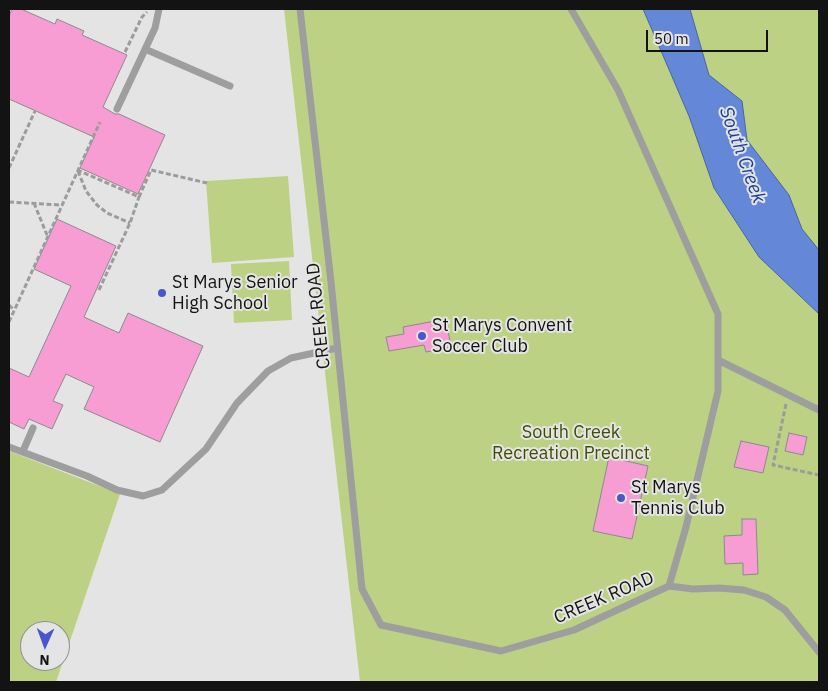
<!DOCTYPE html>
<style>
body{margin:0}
#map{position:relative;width:828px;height:691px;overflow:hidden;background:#e4e4e5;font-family:"IBM Plex Sans",sans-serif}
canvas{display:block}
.frame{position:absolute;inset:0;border:10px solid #131314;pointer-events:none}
.north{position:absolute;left:20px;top:621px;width:50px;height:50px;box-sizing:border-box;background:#e4e4e5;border:1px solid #909091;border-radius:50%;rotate:182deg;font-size:14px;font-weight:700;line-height:20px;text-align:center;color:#131314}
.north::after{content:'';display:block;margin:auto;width:18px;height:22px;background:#4b56cb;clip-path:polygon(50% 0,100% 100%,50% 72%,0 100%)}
.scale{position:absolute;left:646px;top:30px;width:122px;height:22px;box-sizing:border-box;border:2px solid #131314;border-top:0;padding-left:6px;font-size:15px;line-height:18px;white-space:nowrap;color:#131314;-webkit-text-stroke:4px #e4e4e5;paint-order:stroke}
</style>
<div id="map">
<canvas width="828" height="691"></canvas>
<div class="frame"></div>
<div class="north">N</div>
<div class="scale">50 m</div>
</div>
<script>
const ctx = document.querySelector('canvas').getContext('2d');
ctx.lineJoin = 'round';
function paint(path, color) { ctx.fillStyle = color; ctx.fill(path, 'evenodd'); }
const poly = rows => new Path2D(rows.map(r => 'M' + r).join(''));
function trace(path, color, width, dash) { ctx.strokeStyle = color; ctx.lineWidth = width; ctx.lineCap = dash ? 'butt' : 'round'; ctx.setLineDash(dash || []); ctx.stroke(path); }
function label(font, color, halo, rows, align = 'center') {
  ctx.font = font + ' "IBM Plex Sans",sans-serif'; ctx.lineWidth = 4; ctx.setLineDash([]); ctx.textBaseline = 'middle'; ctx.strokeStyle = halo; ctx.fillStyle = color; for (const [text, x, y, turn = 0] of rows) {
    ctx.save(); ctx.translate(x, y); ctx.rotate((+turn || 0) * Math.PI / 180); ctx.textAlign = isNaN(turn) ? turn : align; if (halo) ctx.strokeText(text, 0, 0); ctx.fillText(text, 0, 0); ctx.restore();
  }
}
const green = poly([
 [284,9,819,9,819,682,360,682],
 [288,176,294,257,212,263,206,181],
 [289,261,292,320,234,323,231,264],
 [9,451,120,494,56,682,9,682],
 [30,631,60,631,60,661,30,661]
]);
const water = poly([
 [643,9,690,9,709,75,742,101,747,140,789,195,802,229,819,250,819,314,759,257,714,188,689,116,643,9]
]);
const building = poly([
 [12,9,21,9,55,24,57,19,84,31,82,35,127,55,103,107,115,114,119,114,165,135,138,194,80,168,94,137,9,99,9,16,12,9],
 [57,219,116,246,84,317,119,333,128,313,203,346,160,442,84,409,94,387,66,374,53,401,63,405,52,429,29,419,24,429,9,422,9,368,29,377,71,286,34,269,57,219],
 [446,319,451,347,426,352,424,345,389,351,386,337,404,334,403,327,446,319],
 [789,433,807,437,803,455,785,451,789,433],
 [741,441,769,447,763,473,734,467,741,441],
 [609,457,648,466,632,539,593,531,609,457],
 [742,519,756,519,758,574,743,575,743,563,725,564,724,536,742,535,742,519]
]);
const path = poly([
 [125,52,142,17,147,12],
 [9,168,35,111],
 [77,170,139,197,151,170,207,183],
 [78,171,86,191,97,205,107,213,130,223],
 [9,202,61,205],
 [34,203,47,235],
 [99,290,130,223,139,197],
 [9,305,14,310],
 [9,322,100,122],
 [786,404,773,465,819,475]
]);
const service = poly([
 [300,9,331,282,362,589,381,625,501,651,574,630,669,586,686,527,718,391,718,314,618,90,571,9],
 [145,49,230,86],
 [117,109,155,28,159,9],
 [718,360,819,410],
 [9,447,87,476,117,490,143,496,162,490,206,449,237,403,268,371,291,358,337,348],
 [23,451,33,428],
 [669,586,693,589,719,588,744,590,766,597,785,610,819,652]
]);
const markers = [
 [162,293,5,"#4b56cb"],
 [422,336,5,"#4b56cb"],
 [621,498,5,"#4b56cb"]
];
const poiNames = [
 ["St Marys Senior",172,283],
 ["High School",172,304],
 ["St Marys Convent",432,326],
 ["Soccer Club",432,347],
 ["St Marys",631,488],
 ["Tennis Club",631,509]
];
const streetNames = [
 ["CREEK ROAD",319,316,-96],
 ["CREEK ROAD",604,598,-23]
];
const parkNames = [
 ["South Creek",571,433],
 ["Recreation Precinct",571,454]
];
const waterNames = [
 ["South Creek",742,155,70]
];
paint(green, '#bcd184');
paint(water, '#6488d7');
trace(water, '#4c659c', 1);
paint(building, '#f79dd3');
trace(building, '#8c8a8b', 1);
trace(path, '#9c9c9d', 3, [5, 2.5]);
trace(service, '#9e9e9f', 7);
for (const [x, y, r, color] of markers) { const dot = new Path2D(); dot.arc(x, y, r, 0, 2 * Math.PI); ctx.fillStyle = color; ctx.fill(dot); trace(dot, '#e4e4e5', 2); }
label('18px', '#131314', '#e4e4e5', poiNames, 'left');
label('18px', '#131314', '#e4e4e5', streetNames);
label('18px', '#404e03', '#e4e4e5', parkNames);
label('italic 19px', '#1a3d99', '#e4e4e5', waterNames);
</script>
